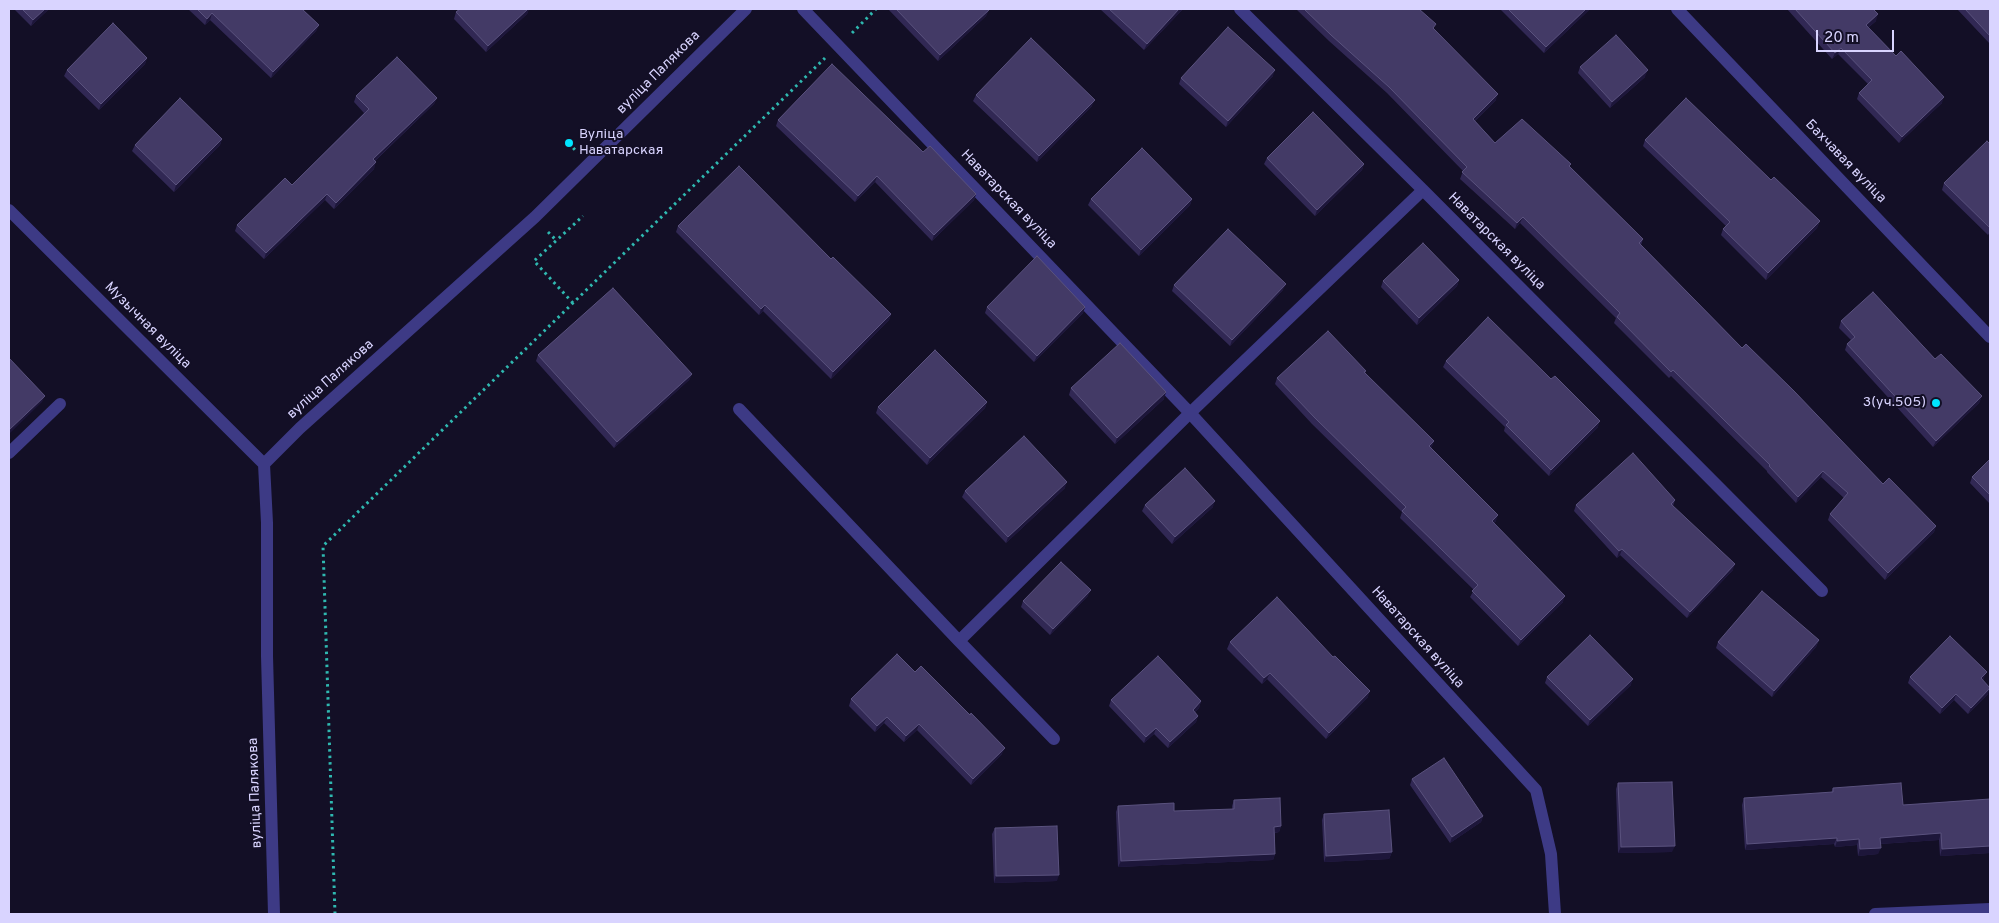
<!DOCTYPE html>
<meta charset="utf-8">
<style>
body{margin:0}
#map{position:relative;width:1999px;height:923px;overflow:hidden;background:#130f26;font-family:Overpass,sans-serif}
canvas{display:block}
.frame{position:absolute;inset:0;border:10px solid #d9d4ff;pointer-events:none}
.scale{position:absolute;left:1816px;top:30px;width:78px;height:22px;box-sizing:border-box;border:2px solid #d9d4ff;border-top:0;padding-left:6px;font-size:15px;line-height:18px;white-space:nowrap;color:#d9d4ff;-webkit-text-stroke:4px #130f26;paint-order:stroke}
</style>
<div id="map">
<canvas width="1999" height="923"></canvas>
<div class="frame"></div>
<div class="scale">20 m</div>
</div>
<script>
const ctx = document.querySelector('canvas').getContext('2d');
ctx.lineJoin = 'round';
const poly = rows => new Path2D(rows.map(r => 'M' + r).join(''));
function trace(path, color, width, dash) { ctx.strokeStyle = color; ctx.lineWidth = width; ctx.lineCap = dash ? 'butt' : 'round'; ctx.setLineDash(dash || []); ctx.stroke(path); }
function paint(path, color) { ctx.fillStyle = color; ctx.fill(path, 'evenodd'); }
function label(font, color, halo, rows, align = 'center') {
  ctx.font = font + ' Overpass,sans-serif'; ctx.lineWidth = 4; ctx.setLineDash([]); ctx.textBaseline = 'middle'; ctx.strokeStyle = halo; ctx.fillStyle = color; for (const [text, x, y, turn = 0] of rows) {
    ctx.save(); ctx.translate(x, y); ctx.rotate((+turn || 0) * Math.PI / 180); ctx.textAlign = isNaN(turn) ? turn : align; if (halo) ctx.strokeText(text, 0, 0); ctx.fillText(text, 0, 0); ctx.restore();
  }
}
const path = poly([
 [852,33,876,9],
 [569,143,575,150],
 [548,232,556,240],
 [573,303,534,261,583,216],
 [335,914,323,546,825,58]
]);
const minor = poly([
 [803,9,1190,413,1536,790,1551,854,1555,914],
 [1677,9,1990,337],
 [1423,190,1822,591],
 [739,409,959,641,1190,413,1423,190,1240,9],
 [9,453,60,404],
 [959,641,1054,739],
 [1875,914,1990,909]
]);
const tertiary = poly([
 [9,210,264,464],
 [274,914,267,656,267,523,264,464,300,428,535,217,746,9]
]);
const wall = poly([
 [14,9,49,9,31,26],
 [188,9,302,9,319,25,316,31,271,78,210,20,205,25],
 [460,9,529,9,527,14,486,52,454,19,456,12],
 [888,9,989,9,986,16,938,61],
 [1100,9,1183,9,1144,50],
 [1296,9,1419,9,1434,29,1496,100,1475,121,1495,143,1570,167,1643,239,1641,245,1742,348,1883,484,1936,526,1934,532,1885,580,1828,520,1830,514,1844,498,1821,477,1796,503,1767,472,1767,471,1671,376,1669,378,1614,323,1616,318,1520,223,1515,229,1460,179,1463,171,1387,93,1329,41],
 [1500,9,1590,9,1544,53],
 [1787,9,1873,9,1876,21,1868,28,1942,103,1899,143,1857,99,1859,93,1868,84,1838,54,1832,59],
 [1957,9,1990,9,1990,44],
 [147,58,145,64,99,110,64,76,67,70],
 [1580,67,1645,77,1610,108,1578,73],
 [1273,76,1226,127,1179,84,1181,78],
 [976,95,1092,106,1037,162,973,101],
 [356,96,437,98,434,104,375,161,374,169,334,209,325,200,264,259,235,231,237,225,292,185,364,113,354,102],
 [778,120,923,152,976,194,974,200,932,241,875,182,855,202,776,126],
 [222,139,220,145,174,192,132,151,135,145],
 [1645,140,1771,180,1820,221,1817,228,1766,280,1721,235,1723,229,1726,226,1643,146],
 [1990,144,1990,232,1988,235,1942,190,1944,183],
 [1267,158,1364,164,1362,170,1315,216,1264,164],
 [1091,199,1192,199,1190,205,1139,256,1088,205],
 [678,226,831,259,891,314,889,320,831,379,763,311,759,315,676,232],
 [1459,280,1457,286,1417,325,1381,287,1383,281],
 [1174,285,1283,290,1230,346,1172,291],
 [987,307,1085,307,1083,313,1034,362,985,313],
 [1841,321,1935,359,1982,396,1979,403,1933,447,1845,350,1847,344,1851,340,1839,328],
 [538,355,692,374,689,380,614,448,536,361],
 [1446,361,1598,427,1549,476,1504,431,1505,427,1443,367],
 [1366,371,1365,373,1434,441,1431,448,1496,521,1494,523,1563,602,1518,646,1470,597,1474,590,1400,518,1402,512,1312,424,1275,384,1277,378],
 [1071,388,1164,399,1115,444,1069,395],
 [987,402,985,408,927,465,876,413,878,407],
 [1990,459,1990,504,1970,483,1972,477],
 [1065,488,1006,543,962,497,965,491],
 [1675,500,1673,506,1733,570,1687,618,1620,555,1617,558,1574,511,1576,505],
 [1145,505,1213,507,1172,544,1142,511],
 [1088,596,1050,635,1021,607,1023,601],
 [1819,640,1816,647,1772,697,1716,648,1718,642],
 [1230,642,1333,657,1368,697,1326,739,1267,679,1262,684,1227,649],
 [915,672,1002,754,971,785,917,730,904,742,884,723,875,732,849,706,851,699],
 [1547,677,1631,685,1588,726,1545,683],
 [1910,677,1984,678,1983,680,1988,694,1968,714,1954,700,1940,714,1908,683],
 [1111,700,1201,701,1199,708,1195,712,1198,716,1196,722,1168,748,1154,734,1144,743,1109,706],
 [1412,779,1483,816,1481,822,1450,843,1410,785],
 [1618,783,1672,852,1618,853,1616,789],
 [1833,788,1903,805,1990,799,1990,853,1940,856,1939,840,1880,844,1878,854,1858,856,1857,845,1835,847,1834,844,1745,850,1742,805,1744,798,1831,793],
 [1234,800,1281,826,1279,832,1275,833,1275,854,1273,860,1118,867,1116,812,1118,806,1174,811,1232,809,1232,806],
 [1324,814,1392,852,1389,859,1324,862,1322,820],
 [995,828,1057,881,994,883,992,834]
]);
const shadedWall = poly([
 [45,9,49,9,31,26,33,20],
 [528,9,529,9,527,14,486,52,488,46],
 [1179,9,1183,9,1144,50,1147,44],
 [1586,9,1590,9,1544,53,1546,47],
 [989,10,986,16,938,61,940,55],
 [212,13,210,20,205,25,207,19],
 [1878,14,1876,21,1863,32,1866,25],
 [319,25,316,31,271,78,273,72],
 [1841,48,1838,54,1832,59,1835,53],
 [147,58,145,64,99,110,101,104],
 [1275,70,1273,76,1226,127,1228,121],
 [1648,70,1645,77,1610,108,1612,102],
 [1498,94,1496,100,1470,125,1473,119],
 [1944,97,1942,103,1899,143,1902,137],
 [437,98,434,104,370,165,373,159],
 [1095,100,1092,106,1037,162,1039,156],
 [222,139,220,145,174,192,176,185],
 [376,162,374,169,334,209,336,203],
 [1364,164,1362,170,1315,216,1317,210],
 [877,176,875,182,855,202,858,196],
 [327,194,325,200,264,259,266,253],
 [976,194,974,200,932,241,934,235],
 [1192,199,1190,205,1139,256,1141,250],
 [1523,217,1520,223,1515,229,1517,223],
 [1820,221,1817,228,1766,280,1768,273],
 [1459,280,1457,286,1417,325,1419,318],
 [1286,284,1283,290,1230,346,1232,340],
 [765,305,763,311,759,315,761,309],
 [1085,307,1083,313,1034,362,1037,356],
 [891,314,889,320,831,379,833,372],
 [692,374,689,380,614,448,617,442],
 [1166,392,1164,399,1115,444,1117,438],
 [45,396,42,402,9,434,9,430],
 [1982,396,1979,403,1933,447,1936,441],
 [987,402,985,408,927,465,930,458],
 [1600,421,1598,427,1549,476,1551,470],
 [1434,441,1432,447,1426,452,1429,446],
 [1823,471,1821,477,1796,503,1798,497],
 [1067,482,1065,488,1006,543,1008,537],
 [1215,501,1213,507,1172,544,1175,537],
 [1498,515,1496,521,1490,527,1492,521],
 [1936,526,1934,532,1885,580,1888,573],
 [1622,549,1620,555,1617,558,1619,551],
 [1735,564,1733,570,1687,618,1690,612],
 [1091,590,1088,596,1050,635,1053,629],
 [1565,596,1563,602,1518,646,1521,640],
 [1819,640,1816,647,1772,697,1774,691],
 [1987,672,1984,678,1979,684,1981,678],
 [1270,673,1267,679,1262,684,1264,678],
 [1633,679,1631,685,1588,726,1590,720],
 [1990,688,1988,694,1968,714,1971,708],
 [1370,691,1368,697,1326,739,1329,733],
 [1956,694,1954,700,1940,714,1942,708],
 [1201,701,1199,708,1190,716,1193,710],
 [1198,716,1196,722,1168,748,1170,742],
 [887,717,884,723,875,732,877,726],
 [919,724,917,730,904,742,906,736],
 [1156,728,1154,734,1144,743,1146,737],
 [1005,748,1002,754,971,785,973,779],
 [1483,816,1481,822,1450,843,1452,837],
 [1281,826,1279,832,1272,833,1274,827],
 [1941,833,1939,840,1878,844,1880,838],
 [1837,838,1834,844,1745,850,1747,844],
 [1859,839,1857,845,1835,847,1837,841],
 [1675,846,1672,852,1618,853,1621,847],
 [1990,846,1990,853,1940,856,1942,849],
 [1881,848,1878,854,1858,856,1860,849],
 [1392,852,1389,859,1324,862,1326,856],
 [1275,854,1273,860,1118,867,1121,861],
 [1059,875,1057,881,994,883,996,876]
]);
const building = poly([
 [22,9,45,9,33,20,22,9],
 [197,9,302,9,319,25,273,72,212,13,207,19,197,9],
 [460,9,528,9,488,46,456,12,460,9],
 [896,9,988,9,989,10,940,55,896,9],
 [1109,9,1179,9,1147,44,1109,9],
 [1304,9,1419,9,1436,24,1433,28,1498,94,1473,119,1495,143,1522,119,1571,164,1569,166,1643,239,1639,243,1742,348,1746,344,1794,391,1883,484,1889,478,1936,526,1888,573,1830,514,1848,493,1823,471,1798,497,1769,466,1770,465,1673,370,1671,372,1617,317,1620,313,1523,217,1517,223,1462,172,1467,167,1389,87,1331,35,1304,9],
 [1508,9,1586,9,1546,47,1508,9],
 [1795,9,1873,9,1878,14,1866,25,1896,56,1901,51,1944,97,1902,137,1859,93,1872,80,1841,48,1835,53,1795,9],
 [1965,9,1990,9,1990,36,1965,9],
 [113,23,147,58,101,104,67,70,113,23],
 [1228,27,1275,70,1228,121,1181,78,1228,27],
 [1616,35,1648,70,1612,102,1580,67,1616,35],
 [1031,38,1095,100,1039,156,976,95,1031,38],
 [397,57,437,98,373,159,376,162,336,203,327,194,266,253,237,225,285,178,292,185,369,109,356,96,397,57],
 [832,64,923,152,930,146,976,194,934,235,877,176,858,196,778,120,832,64],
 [180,98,222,139,176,185,135,145,180,98],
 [1686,98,1771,180,1774,177,1820,221,1768,273,1723,229,1730,222,1645,140,1686,98],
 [1313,112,1364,164,1317,210,1267,158,1313,112],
 [1987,141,1990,144,1990,228,1944,183,1987,141],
 [1142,148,1192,199,1141,250,1091,199,1142,148],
 [739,166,831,259,833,257,891,314,833,372,765,305,761,309,678,226,739,166],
 [1228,229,1286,284,1232,340,1174,285,1228,229],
 [1423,243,1459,280,1419,318,1383,281,1423,243],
 [1037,256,1085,307,1037,356,987,307,1037,256],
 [613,288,692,374,617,442,538,355,613,288],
 [1873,292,1935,359,1941,354,1982,396,1936,441,1847,344,1855,337,1841,321,1873,292],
 [1488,317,1551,379,1555,376,1600,421,1551,470,1506,425,1509,422,1446,361,1488,317],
 [1328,331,1366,371,1364,372,1434,441,1429,446,1498,515,1492,521,1565,596,1521,640,1472,591,1478,585,1402,511,1406,507,1315,418,1277,378,1328,331],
 [1120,343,1166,392,1117,438,1071,388,1120,343],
 [935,350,987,402,930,458,878,407,935,350],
 [9,358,45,396,9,430,9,358],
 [1024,436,1067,482,1008,537,965,491,1024,436],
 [1633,453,1675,500,1671,504,1735,564,1690,612,1622,549,1619,551,1576,505,1633,453],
 [1990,459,1990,495,1972,477,1990,459],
 [1185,468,1215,501,1175,537,1145,505,1185,468],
 [1061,562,1091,590,1053,629,1023,601,1061,562],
 [1762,591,1819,640,1774,691,1718,642,1762,591],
 [1277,597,1333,657,1335,656,1370,691,1329,733,1270,673,1264,678,1230,642,1277,597],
 [1590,635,1633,679,1590,720,1547,677,1590,635],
 [1950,636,1987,672,1981,678,1990,688,1971,708,1956,694,1942,708,1910,677,1950,636],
 [897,654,915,672,921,666,970,715,971,713,1005,748,973,779,919,724,906,736,887,717,877,726,851,699,897,654],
 [1158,656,1201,701,1193,710,1198,716,1170,742,1156,728,1146,737,1111,700,1158,656],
 [1444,758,1483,816,1452,837,1412,779,1444,758],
 [1672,782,1675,846,1621,847,1618,783,1672,782],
 [1901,783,1903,805,1990,799,1990,846,1942,849,1941,833,1880,838,1881,848,1860,849,1859,839,1837,841,1837,838,1747,844,1744,798,1833,792,1833,788,1901,783],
 [1280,798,1281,826,1274,827,1275,854,1121,861,1118,806,1174,803,1174,811,1234,809,1234,800,1280,798],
 [1389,810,1392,852,1326,856,1324,814,1389,810],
 [1057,826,1059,875,996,876,995,828,1057,826]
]);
const markers = [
 [569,143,5,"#00e5ff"],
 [1936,403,5,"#00e5ff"]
];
const streetNames = [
 ["вуліца Палякова",659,73,-45],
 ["Бахчавая вуліца",1845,162,46],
 ["Наватарская вуліца",1008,200,46],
 ["Наватарская вуліца",1496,242,45],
 ["Музычная вуліца",147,326,45],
 ["вуліца Палякова",331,380,-42],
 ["Наватарская вуліца",1417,638,48],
 ["вуліца Палякова",256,793,-92]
];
const poiNames = [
 ["Вуліца",579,135],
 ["Наватарская",579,151],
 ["3(уч.505)",1926,403,"right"]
];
trace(path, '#2fb8b0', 3, [2.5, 4]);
trace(minor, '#3d3a85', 12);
trace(tertiary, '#3d3a85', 12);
paint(wall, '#312854');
paint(shadedWall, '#1d163a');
paint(building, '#433a66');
trace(building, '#5a527e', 1);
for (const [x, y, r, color] of markers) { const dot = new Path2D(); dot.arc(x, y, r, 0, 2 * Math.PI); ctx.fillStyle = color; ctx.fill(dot); trace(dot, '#130f26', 2); }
label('14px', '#d9d4ff', '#130f26', streetNames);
label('14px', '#d9d4ff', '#130f26', poiNames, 'left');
</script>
